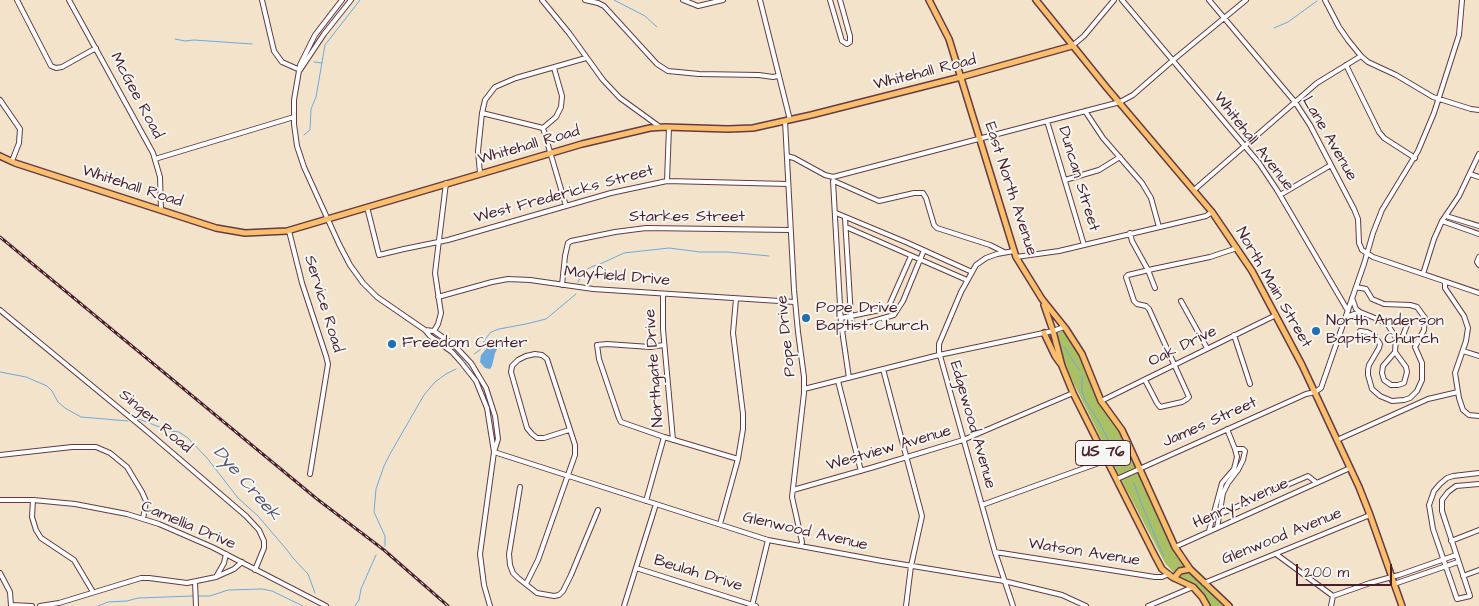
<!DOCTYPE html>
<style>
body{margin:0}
#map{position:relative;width:1479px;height:606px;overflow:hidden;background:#f3e3cb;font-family:"Architects Daughter",sans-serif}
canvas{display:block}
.scale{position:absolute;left:1296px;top:564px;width:96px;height:22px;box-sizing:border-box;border:2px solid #4a1f2b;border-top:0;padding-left:6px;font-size:15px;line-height:18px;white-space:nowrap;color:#4a1f2b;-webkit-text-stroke:4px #f6f6f2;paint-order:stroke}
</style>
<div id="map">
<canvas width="1479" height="606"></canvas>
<div class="scale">200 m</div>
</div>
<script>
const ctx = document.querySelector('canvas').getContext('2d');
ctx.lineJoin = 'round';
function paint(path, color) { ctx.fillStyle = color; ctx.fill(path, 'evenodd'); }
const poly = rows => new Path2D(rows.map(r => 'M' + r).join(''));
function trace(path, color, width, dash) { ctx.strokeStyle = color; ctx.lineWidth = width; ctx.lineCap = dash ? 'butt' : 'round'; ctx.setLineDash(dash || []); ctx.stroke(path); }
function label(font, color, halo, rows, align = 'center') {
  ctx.font = font + ' "Architects Daughter",sans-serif'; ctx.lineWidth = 4; ctx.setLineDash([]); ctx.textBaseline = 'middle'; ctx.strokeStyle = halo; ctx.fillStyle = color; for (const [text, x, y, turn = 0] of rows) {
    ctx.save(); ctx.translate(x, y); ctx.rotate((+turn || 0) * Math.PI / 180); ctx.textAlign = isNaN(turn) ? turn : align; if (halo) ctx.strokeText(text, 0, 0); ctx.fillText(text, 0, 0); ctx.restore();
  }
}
const green = poly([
 [1063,331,1084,363,1097,400,1121,432,1169,543,1185,565,1174,573,1165,563,1123,483,1076,388,1066,367,1057,332],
 [1189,571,1202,585,1225,606,1210,606,1199,589,1194,585,1178,577,1180,574]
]);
const water = poly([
 [496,341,500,344,495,353,492,366,490,369,485,368,480,362,481,355,492,342]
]);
const stream = poly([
 [614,0,645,16,657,27],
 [1274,28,1288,22,1317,1],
 [175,39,185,41,194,40,252,44],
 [314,62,322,63],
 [304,135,310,130,311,109,316,97,325,45,360,0],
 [578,282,584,271,591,267,600,264,624,253,669,248,700,252,728,252,769,256],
 [1064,347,1080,371],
 [474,354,480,350,486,338,491,332,499,329,526,324,546,319,576,294],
 [0,372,26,377,47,386,52,391,58,402,65,408,81,417,128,421],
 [1082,375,1082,392,1085,400,1099,422,1121,464],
 [136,418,170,431,179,432,188,438,207,458,238,498,258,516,287,550,293,558,308,574,315,593],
 [1134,483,1142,505,1164,557],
 [385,546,385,536,374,512,376,489,384,466,390,454,424,395,435,382,446,374,456,369],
 [198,596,210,596,228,590,262,589,272,591,303,606],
 [98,606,108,602,127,601,138,598,193,596],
 [355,606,359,600,361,589,376,555]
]);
const minor = poly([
 [17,0,51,66,56,68,62,67,96,48],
 [69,0,153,153,160,177,161,210],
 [262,0,274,51,282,62,300,70],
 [342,0,315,35,300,65,294,100,294,124,297,146,304,167,339,244,350,265,363,283,377,297,425,330,430,336,452,352,461,362,476,381,487,408,494,452],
 [542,0,569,33,603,80,620,98,660,127],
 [585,0,598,3,604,6,657,64,668,71,699,74,759,75,773,77,778,76],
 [683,0,698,6,723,0],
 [760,0,790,120],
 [830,0,842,41,847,44,850,42,850,36,840,0],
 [1122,0,1259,163,1277,190,1348,311],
 [1209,0,1295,102,1310,125,1354,209,1358,219,1359,243,1362,250,1373,257,1479,293],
 [1325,0,1339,27,1348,40,1361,56,1368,62,1396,75,1433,97,1471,109,1479,110],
 [1072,46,1084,36,1114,0],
 [1346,65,1379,132,1384,138,1415,158],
 [300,70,324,34,351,0],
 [0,100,20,129,19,143,12,161],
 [1085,111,1103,138,1142,183,1151,198,1159,227],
 [482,113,543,128,556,117,561,107,562,96,554,68],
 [785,121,794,290,798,332,804,377,804,393,792,497,802,542,801,546],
 [1047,121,1084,245],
 [543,128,566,206],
 [787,156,794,158,825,175,833,177,1120,102,1133,95,1172,61,1246,0],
 [155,159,294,117],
 [480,173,478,151,482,113,485,100,495,87,516,78,586,58],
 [1470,174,1479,177],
 [1065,180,1099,170,1120,157],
 [667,181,669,127],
 [833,181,841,323,849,378],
 [834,181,879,201,914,193,923,193,926,198,934,225,937,228,990,245,1004,252],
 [1194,190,1317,83,1361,56],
 [1280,195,1331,165],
 [367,207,379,255,404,249,448,240,611,193,667,181,788,184],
 [836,213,908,243,972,272],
 [1446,216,1479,226],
 [845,218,851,317,853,326],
 [1442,221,1479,234],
 [846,227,967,280],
 [289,231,302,283,326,356,328,364,310,474],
 [1130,233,1132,241,1148,270,1155,288],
 [1016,257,1059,251,1206,216,1212,212],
 [1479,257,1477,262,1479,265],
 [1423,274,1434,239,1442,221,1459,196,1479,154],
 [1445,282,1445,288,1464,316,1468,328,1466,341,1455,373,1459,398,1463,410,1469,415,1479,416],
 [562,285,565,256,568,243,571,241,615,232,646,228,790,230],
 [1356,287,1366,289,1372,299,1384,304,1410,305,1417,307,1425,318,1424,330,1415,347,1422,363,1422,380,1417,391,1410,398,1404,400,1392,401,1380,396,1372,389,1368,375,1368,370,1369,365,1379,348,1380,344,1375,336,1367,332,1360,331],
 [663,294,663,329,673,440],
 [438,297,492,282,508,279,530,280,593,289,795,302],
 [1352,298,1356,309,1360,312,1380,320,1388,325,1396,338,1395,352],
 [1181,301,1207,348],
 [0,310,148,432,246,516,259,530,264,541,264,548,255,570],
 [1346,317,1360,312],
 [841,318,880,310,888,308,911,256],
 [1388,325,1392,321,1405,321,1407,325,1402,338,1396,340],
 [425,330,434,331,455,346,471,363,486,388,495,416,498,439,494,452,480,554,484,585,490,606],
 [842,330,894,315,903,301,924,250],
 [434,331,438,324,441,313,435,273,446,183],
 [1234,335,1250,384],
 [664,345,650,347,607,344,597,345,599,359,619,418,621,422,664,437,738,459],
 [1463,351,1479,356],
 [1395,352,1406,367,1407,372,1404,383,1398,385,1391,385,1384,380,1382,373,1383,366,1395,352],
 [883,369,922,516,911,566,906,606],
 [1145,380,1157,403,1160,407,1182,402,1187,399,1189,397,1149,309,1146,306,1137,304,1134,301,1126,277,1128,275,1153,269,1210,257,1237,248],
 [838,381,861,471],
 [804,389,939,355,1053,331,1064,327],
 [1101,401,1276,315],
 [1337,440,1428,399,1458,392],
 [494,452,768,540,882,561,1004,581,1062,595,1086,606],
 [0,455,72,447,96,447,110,453,127,467,142,492,146,501,143,519],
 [1479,473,1453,476,1447,478,1440,484,1434,491,1429,505,1433,529,1457,599,1470,596,1442,511,1442,500,1448,492,1456,486,1479,484],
 [1117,479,1306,394,1315,392,1321,388,1364,264,1373,233,1382,210,1418,151,1434,113,1459,35,1462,0],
 [520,487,509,554,510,565,513,573,518,578,537,593,554,596,559,595,563,591,571,575,598,510],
 [793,490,874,467,963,440,1073,393],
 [0,500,33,500,75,504,127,514,159,524,212,547,326,606],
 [33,500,32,517,36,530,41,538,74,560,93,592],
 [646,501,664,437],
 [982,505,1107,460],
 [1220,514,1308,476,1317,483],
 [720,524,738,459,743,429,743,414,733,333,736,299],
 [1217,528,1223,493,1228,483,1238,470,1243,460,1245,451,1243,449,1235,449],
 [1209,531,1222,483,1234,469,1237,457,1235,449,1227,429],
 [1451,541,1479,530],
 [1175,547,1350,468],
 [995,552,1155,577,1162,577,1169,574],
 [1276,554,1333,596],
 [636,568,756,606],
 [0,573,10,592,11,606],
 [1463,576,1479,570],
 [216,577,234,569,242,562],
 [195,582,196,606],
 [1204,583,1370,515],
 [526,584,538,560,575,455,575,445,547,359,542,355,535,354,526,356,518,360,512,366,511,372,527,428,532,434,537,438,544,438,569,430],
 [1394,584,1458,562],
 [11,605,32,606],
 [40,606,59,603,141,578,149,578,187,583,216,577,224,563,226,554],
 [624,606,656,504],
 [752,606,768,540],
 [1013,606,995,552,939,352,939,344,961,292,976,265,986,258,997,254,1014,251],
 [1148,606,1193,587],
 [1331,606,1333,596,1370,583,1399,575,1456,555]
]);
const major = poly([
 [929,0,949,39,1016,257,1042,299,1066,329,1082,354,1101,401,1122,430,1128,443,1175,547,1190,569,1229,606],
 [1036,0,1107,88,1212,212,1252,271,1302,365,1359,487,1370,515,1402,606],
 [0,156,15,163,216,228,245,233,287,231,582,144,650,128,665,127,728,129,753,128,811,115,961,77,1072,46],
 [1044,305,1053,331,1062,366,1073,393,1155,556,1162,569,1172,577,1193,587,1202,597,1207,606],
 [1044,333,1055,356,1060,363],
 [1174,578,1180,571,1190,569]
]);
const rail = poly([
 [0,237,317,499,384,550,448,606]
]);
const markers = [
 [806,318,5,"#1f6fb2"],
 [1316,331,5,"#1f6fb2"],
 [392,344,5,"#1f6fb2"]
];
const shields = [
 [1103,453,55]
];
const shieldNames = [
 ["US 76",1103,453]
];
const streetNames = [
 ["Whitehall Road",925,73,-14],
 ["McGee Road",136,96,62],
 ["Lane Avenue",1329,139,60],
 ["Whitehall Avenue",1253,142,52],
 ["Whitehall Road",529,146,-16],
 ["Duncan Street",1078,179,73],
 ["Whitehall Road",132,187,18],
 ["East North Avenue",1010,189,72],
 ["West Fredericks Street",564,195,-15],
 ["Starkes Street",687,218],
 ["Mayfield Drive",617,277,5],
 ["North Main Street",1273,288,60],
 ["Service Road",323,304,73],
 ["Pope Drive",787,336,-96],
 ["Oak Drive",1183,347,-26],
 ["Northgate Drive",655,368,-94],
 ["Singer Road",155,422,40],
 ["James Street",1210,423,-24],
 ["Edgewood Avenue",972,425,74],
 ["Westview Avenue",889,449,-16],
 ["Henry Avenue",1241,504,-24],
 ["Camellia Drive",188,526,23],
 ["Glenwood Avenue",805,532,13],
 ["Glenwood Avenue",1282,537,-22],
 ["Watson Avenue",1084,553,9],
 ["Beulah Drive",698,574,17]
];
const poiNames = [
 ["Pope Drive",816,309],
 ["Baptist Church",816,327],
 ["North Anderson",1326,322],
 ["Baptist Church",1326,340],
 ["Freedom Center",402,344]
];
const waterNames = [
 ["Dye Creek",246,484,49]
];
paint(green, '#aac065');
paint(water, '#6ba9dd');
trace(stream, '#6ba9dd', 1);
trace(minor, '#633c43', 6);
trace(major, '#633c43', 8);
trace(minor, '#fff', 4);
trace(major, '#fabe6d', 5);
trace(rail, '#4a1f2b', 3);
trace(rail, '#f6f6f2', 1, [4]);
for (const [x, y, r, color] of markers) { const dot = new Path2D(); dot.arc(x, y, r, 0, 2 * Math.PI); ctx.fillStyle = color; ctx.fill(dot); trace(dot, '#f6f6f2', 2); }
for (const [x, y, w] of shields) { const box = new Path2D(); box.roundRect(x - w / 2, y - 12.5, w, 25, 4); ctx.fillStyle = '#f6f6f2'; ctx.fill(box); trace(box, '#4a1f2b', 1); }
label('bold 15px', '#4a1f2b', null, shieldNames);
label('16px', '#4a1f2b', '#f6f6f2', streetNames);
label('16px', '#4a1f2b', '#f6f6f2', poiNames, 'left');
label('italic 18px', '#575672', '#f6f6f2', waterNames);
</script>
